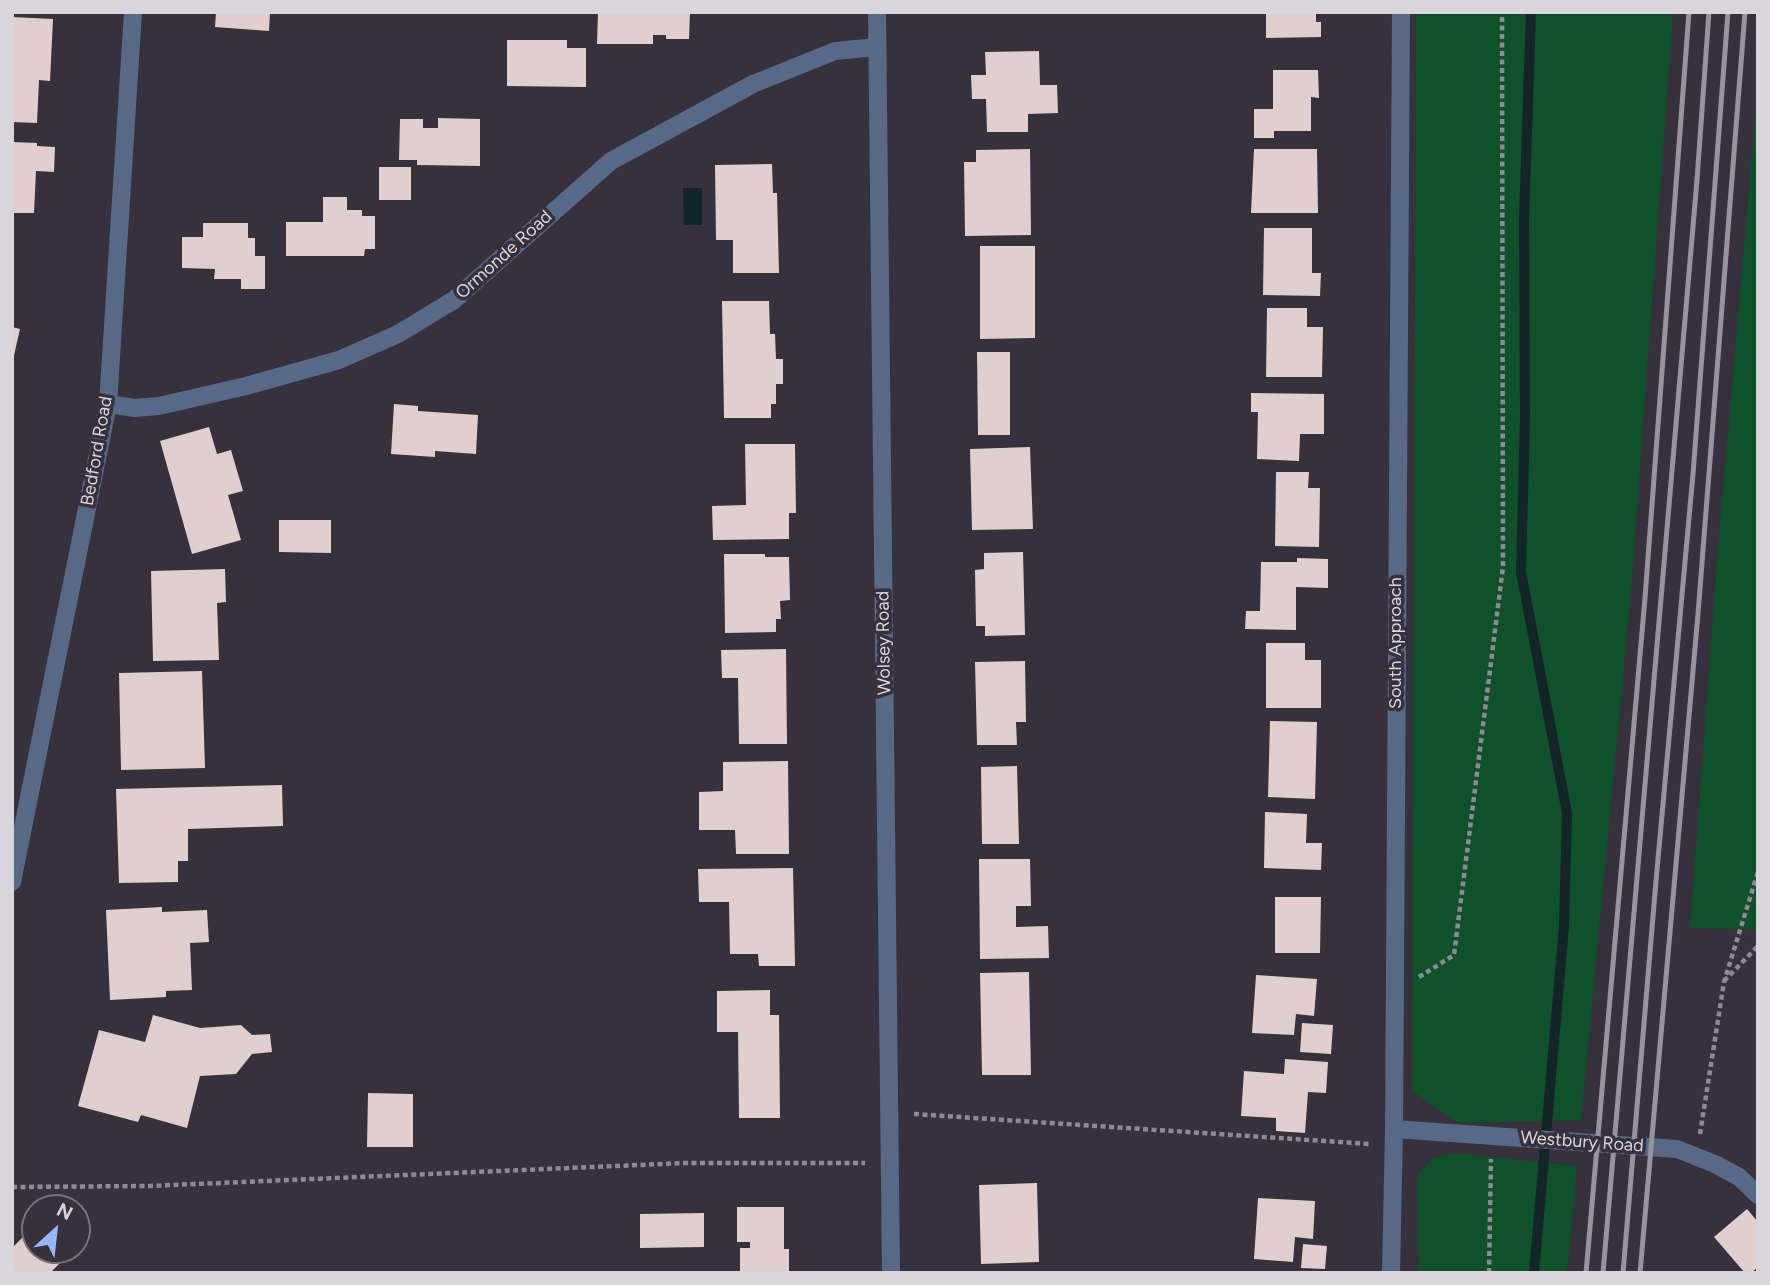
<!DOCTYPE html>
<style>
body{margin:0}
#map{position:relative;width:1770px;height:1285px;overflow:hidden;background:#36313c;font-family:Figtree,sans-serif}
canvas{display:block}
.frame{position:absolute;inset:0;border:14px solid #d8d5dc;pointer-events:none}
.north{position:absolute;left:21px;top:1194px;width:70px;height:70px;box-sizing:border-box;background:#36313c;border:2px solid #77737c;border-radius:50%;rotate:27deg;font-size:19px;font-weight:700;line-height:28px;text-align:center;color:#d8d5dc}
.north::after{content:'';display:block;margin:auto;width:24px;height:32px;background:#97b6fd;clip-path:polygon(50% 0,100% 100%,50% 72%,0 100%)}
</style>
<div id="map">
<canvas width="1770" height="1285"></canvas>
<div class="frame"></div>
<div class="north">N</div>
</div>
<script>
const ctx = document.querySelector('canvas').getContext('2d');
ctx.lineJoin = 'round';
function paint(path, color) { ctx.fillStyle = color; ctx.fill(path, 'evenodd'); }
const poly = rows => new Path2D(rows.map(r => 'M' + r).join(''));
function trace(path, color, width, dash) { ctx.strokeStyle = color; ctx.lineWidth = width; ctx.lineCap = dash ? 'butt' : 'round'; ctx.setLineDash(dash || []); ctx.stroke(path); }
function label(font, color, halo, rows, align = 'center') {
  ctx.font = font + ' Figtree,sans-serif'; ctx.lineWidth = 7; ctx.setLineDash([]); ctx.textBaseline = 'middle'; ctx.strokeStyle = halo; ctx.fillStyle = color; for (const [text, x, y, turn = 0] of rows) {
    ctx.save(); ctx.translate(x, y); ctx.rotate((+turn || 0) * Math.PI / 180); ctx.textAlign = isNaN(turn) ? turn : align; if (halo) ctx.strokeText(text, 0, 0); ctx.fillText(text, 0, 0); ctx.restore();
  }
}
const green = poly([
 [1416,12,1673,12,1631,592,1581,1120,1458,1123,1412,1091],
 [1758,87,1758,929,1690,928,1719,536],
 [1453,1153,1577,1166,1567,1273,1419,1273,1417,1175,1433,1158]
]);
const water = poly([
 [683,188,702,188,702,225,684,225]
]);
const stream = poly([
 [1531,12,1524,219,1525,418,1521,572,1567,813,1564,926,1534,1273]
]);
const building = poly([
 [216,12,270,12,269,31,215,27],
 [598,12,690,12,689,39,666,39,666,35,653,35,653,44,597,44],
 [1266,12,1316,12,1316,22,1321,22,1321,37,1266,38],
 [12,17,53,19,50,81,39,80,37,123,12,122],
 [507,40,567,40,567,48,586,48,586,87,507,86],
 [1039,51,1040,85,1057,85,1058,113,1028,114,1028,132,987,132,986,99,972,99,971,75,986,75,985,52],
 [1273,70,1318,70,1319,98,1311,97,1311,131,1274,131,1274,138,1254,138,1254,109,1273,109],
 [438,118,480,119,480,166,417,165,417,160,399,160,400,119,423,119,423,128,438,128],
 [12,142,37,143,37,146,55,147,54,172,36,171,34,213,12,213],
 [1030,149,1031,235,965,236,964,162,976,162,976,150],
 [1254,149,1317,149,1318,213,1251,213],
 [772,164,773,193,777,193,779,273,733,273,733,240,716,240,715,165],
 [379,167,411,167,411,200,379,200],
 [323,197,347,197,347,210,362,210,362,216,375,216,375,249,365,249,364,256,286,256,286,222,323,222],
 [203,223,248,223,248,238,255,238,255,256,265,256,265,289,241,289,241,279,214,279,215,269,182,268,182,237,203,237],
 [1264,228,1312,228,1312,273,1321,273,1320,296,1263,295],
 [980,246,1035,246,1035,338,980,339],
 [722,301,769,301,770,334,775,334,776,359,783,359,783,384,776,384,776,404,771,404,771,418,724,418],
 [1267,308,1307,308,1307,327,1323,327,1322,377,1266,377],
 [12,327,20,329,13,360,12,360],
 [977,352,1010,352,1010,435,978,435],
 [1251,393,1324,394,1324,434,1300,434,1299,461,1257,459,1258,412,1251,412],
 [394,404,418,406,418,411,478,415,476,454,435,451,435,457,391,454],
 [209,427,217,454,231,450,243,491,228,495,241,540,192,554,160,441],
 [745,444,795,444,796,513,789,513,789,539,713,540,712,506,746,505],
 [1030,447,1033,529,972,530,970,449],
 [1276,472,1309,472,1308,488,1320,488,1319,547,1275,546],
 [279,520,331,520,331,553,279,552],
 [1023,552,1025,635,985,636,985,626,976,626,975,570,984,569,984,553],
 [724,554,765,554,765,557,789,557,790,600,780,601,781,619,776,619,776,632,725,633],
 [1297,558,1328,559,1328,588,1296,587,1296,630,1245,629,1246,611,1260,611,1261,562,1297,562],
 [225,569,226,602,217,603,219,660,153,661,151,571],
 [1266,643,1305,643,1305,660,1321,660,1321,708,1266,708],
 [786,649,787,744,739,744,738,678,722,678,721,650],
 [1025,661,1026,722,1016,722,1017,745,977,745,975,662],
 [202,671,205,768,121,770,119,673],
 [1270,721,1317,722,1315,799,1268,797],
 [788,761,789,854,736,854,735,830,699,830,699,792,723,791,723,762],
 [1017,766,1019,844,982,844,981,767],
 [282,785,283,826,188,829,188,861,178,861,178,882,119,883,116,789],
 [1265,812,1307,814,1306,843,1322,843,1321,870,1264,868],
 [979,859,1030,859,1031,906,1016,906,1016,927,1048,926,1049,958,980,959],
 [793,868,795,966,759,966,758,954,730,954,729,902,699,902,698,869],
 [1275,897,1321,897,1320,953,1275,953],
 [162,907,162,912,207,910,209,942,190,943,192,990,166,991,166,997,110,1000,106,910],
 [1029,972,1031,1075,982,1075,980,973],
 [1256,975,1317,979,1314,1016,1296,1014,1294,1035,1252,1033],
 [770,990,770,1015,779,1015,780,1118,739,1118,738,1032,717,1032,717,991],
 [153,1015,200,1028,241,1025,252,1035,270,1034,272,1052,252,1054,236,1074,200,1076,187,1128,141,1115,138,1122,78,1106,99,1030,145,1042],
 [1302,1023,1333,1025,1331,1054,1300,1052],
 [1285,1059,1328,1062,1326,1093,1308,1092,1305,1133,1276,1131,1276,1118,1241,1116,1244,1071,1284,1074],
 [368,1093,413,1094,413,1147,367,1147],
 [1037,1183,1039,1262,981,1264,979,1185],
 [1258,1198,1315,1201,1313,1239,1295,1237,1293,1262,1254,1259],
 [737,1207,784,1207,784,1249,789,1249,789,1273,740,1273,740,1248,750,1248,750,1242,737,1242],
 [1747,1209,1758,1222,1758,1267,1751,1273,1745,1273,1714,1237],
 [704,1213,704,1247,640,1248,640,1214],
 [35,1225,35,1250,73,1250,50,1273,12,1273,12,1248],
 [1303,1244,1327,1246,1325,1269,1301,1268]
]);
const path = poly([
 [1419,977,1454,955,1503,567,1502,12],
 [1724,981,1758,946],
 [914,1114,1370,1144],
 [1700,1134,1724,982,1758,872],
 [12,1187,149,1186,685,1163,865,1163],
 [1489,1273,1491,1159]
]);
const minor = poly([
 [877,12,891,1273],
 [108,404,135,408,159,406,246,386,339,360,398,334,454,300,611,161,753,84,835,51,877,47],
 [12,882,108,404,133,12],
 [1394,1129,1677,1149,1715,1164,1739,1177,1758,1195],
 [1391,1273,1394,1129,1401,12]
]);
const rail = poly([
 [1586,1273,1645,598,1689,12],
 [1603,1273,1697,180,1709,12],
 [1623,1273,1656,881,1693,474,1728,12],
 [1640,1273,1698,614,1745,12]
]);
const streetNames = [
 ["Ormonde Road",504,255,-42],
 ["Bedford Road",97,451,-80],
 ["Wolsey Road",884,643,-91],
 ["South Approach",1396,643,-90],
 ["Westbury Road",1582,1142,4]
];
paint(green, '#0e512a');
paint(water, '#132527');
trace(stream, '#132527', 10);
paint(building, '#e0cfcc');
trace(path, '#8e8a92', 4.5, [5, 3.5]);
trace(minor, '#586988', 18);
trace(rail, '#98949d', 5);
label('18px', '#d8d5dc', '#36313c', streetNames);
</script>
